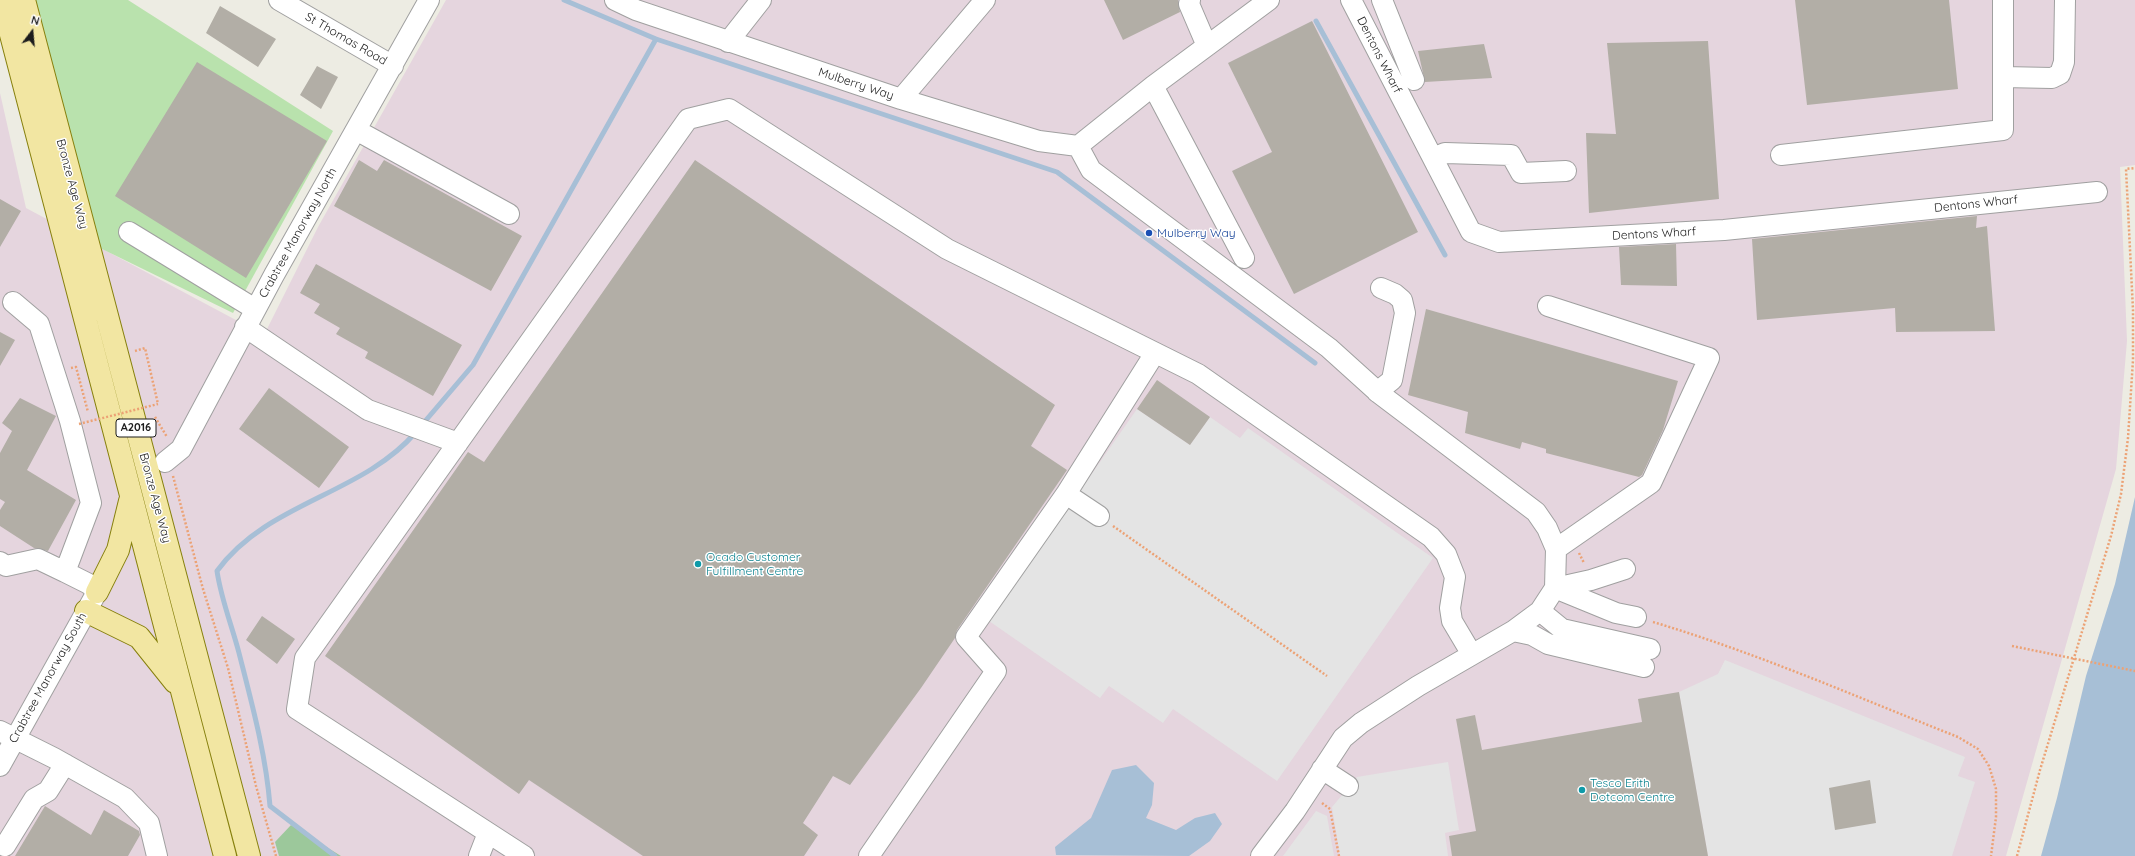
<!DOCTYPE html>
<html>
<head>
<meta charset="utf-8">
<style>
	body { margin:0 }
	#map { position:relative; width:2135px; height:856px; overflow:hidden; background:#edece3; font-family:Quicksand,sans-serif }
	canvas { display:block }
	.north { position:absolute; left:12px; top:12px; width:40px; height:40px; -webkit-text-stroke:3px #fff; paint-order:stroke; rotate:16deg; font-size:11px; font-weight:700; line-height:16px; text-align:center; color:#1c1c1c }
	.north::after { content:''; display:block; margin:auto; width:14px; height:18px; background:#1c1c1c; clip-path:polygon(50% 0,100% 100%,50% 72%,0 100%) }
</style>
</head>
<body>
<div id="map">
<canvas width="2135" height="856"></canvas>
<div class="north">N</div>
</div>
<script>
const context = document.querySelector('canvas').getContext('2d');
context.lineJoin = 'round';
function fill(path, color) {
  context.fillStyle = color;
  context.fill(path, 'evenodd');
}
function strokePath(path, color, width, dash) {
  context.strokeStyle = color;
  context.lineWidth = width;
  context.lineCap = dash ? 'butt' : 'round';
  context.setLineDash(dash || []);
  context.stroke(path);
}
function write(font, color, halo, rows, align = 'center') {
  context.font = font + ' Quicksand,sans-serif';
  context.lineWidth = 3;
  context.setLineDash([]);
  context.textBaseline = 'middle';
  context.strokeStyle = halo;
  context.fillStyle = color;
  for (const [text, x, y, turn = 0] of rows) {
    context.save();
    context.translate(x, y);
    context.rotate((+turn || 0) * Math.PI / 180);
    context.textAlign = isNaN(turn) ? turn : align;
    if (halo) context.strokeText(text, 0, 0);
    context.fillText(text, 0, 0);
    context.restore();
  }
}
const industrial = new Path2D(`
	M 446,0 L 2135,0 L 2135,165 L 2120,167 L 2127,341 L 2116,469 L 2006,856 L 0,856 L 0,93 L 26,208 L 264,335 L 318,227 Z`);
const grass = new Path2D(`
	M 33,0 L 128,0 L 333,131 L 233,313 L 98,247 Z`);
const forest = new Path2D(`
	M 291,825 L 341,856 L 279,856 L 275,842 Z`);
const parking = new Path2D(`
	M 1137,409 L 1190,445 L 1210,417 L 1240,438 L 1248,428 L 1433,558 L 1277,781 L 1173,709 L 1163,723 L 1109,686 L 1100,698 L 989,621 Z
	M 1725,660 L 1965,757 L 1958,776 L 1975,782 L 1952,856 L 1708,856 L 1679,692 L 1718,674 Z
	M 1448,762 L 1459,830 L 1445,833 L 1448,856 L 1340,856 L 1332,807 L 1357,777 Z
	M 1316,811 L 1327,816 L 1334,856 L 1283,856 Z`);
const water = new Path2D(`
	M 2135,497 L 2135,856 L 2041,856 L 2057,798 L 2086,676 L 2115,584 Z
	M 1136,765 L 1154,783 L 1152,805 L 1146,818 L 1176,830 L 1195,818 L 1215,813 L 1222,824 L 1210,841 L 1189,856 L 1056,855 L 1055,847 L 1091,818 L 1112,770 Z`);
const stream = new Path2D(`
	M 564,0 L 656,39 L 1057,172 L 1315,363
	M 1316,21 L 1445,255
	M 421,426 L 473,365 L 656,39
	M 335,856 L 270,806 C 266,755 252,704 239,653 C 232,626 221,599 217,571 C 267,502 362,495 416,432`);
const building = new Path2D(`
	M 1104,0 L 1178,0 L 1180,12 L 1123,40 Z
	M 1795,0 L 1949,0 L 1958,89 L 1807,105 Z
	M 220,6 L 276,39 L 258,67 L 206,33 Z
	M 1312,21 L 1418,232 L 1294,294 L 1232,171 L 1272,152 L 1228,63 Z
	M 1708,41 L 1719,199 L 1589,213 L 1586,133 L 1616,134 L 1607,43 Z
	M 1484,44 L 1492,78 L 1425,82 L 1418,51 Z
	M 197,62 L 327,141 L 246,278 L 115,196 Z
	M 317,66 L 338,77 L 321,109 L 300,95 Z
	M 359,160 L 377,171 L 384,160 L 522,236 L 491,291 L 334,206 Z
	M 695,160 L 1055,405 L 1031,446 L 1067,470 L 957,630 L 955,638 L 921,688 L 850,785 L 833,776 L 803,823 L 818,835 L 804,856 L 643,856 L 529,780 L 519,794 L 325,656 L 468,452 L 484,462 Z
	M 0,199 L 21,211 L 0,247 Z
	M 1977,216 L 1976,228 L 1987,226 L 1995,331 L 1896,332 L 1895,308 L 1757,320 L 1752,239 Z
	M 1676,244 L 1677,286 L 1621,285 L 1619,247 Z
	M 316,264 L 462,345 L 433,396 L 365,358 L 368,352 L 336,334 L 340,328 L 314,313 L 320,304 L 300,293 Z
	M 1426,309 L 1678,381 L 1663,430 L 1642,475 L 1639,477 L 1546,453 L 1546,449 L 1522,442 L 1520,449 L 1465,433 L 1468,412 L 1408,395 Z
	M 0,332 L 15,340 L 0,366 Z
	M 1157,380 L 1210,417 L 1190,445 L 1137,409 Z
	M 269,388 L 349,447 L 319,488 L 239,429 Z
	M 20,398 L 56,416 L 27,470 L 76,500 L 48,551 L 34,548 L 0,526 L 0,510 L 5,502 L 0,499 L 0,453 L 12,431 L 2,423 Z
	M 262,616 L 295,639 L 277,664 L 246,640 Z
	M 1679,692 L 1708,856 L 1452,856 L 1449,836 L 1476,831 L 1456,719 L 1475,715 L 1482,750 L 1642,722 L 1638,699 Z
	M 1870,780 L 1876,823 L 1835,830 L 1829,788 Z
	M 45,806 L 91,835 L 104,810 L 139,831 L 140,835 L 128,856 L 15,856 Z`);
const path = new Path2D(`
	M 135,351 L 145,348 L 158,404
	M 71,368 L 76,367 L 88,412
	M 155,417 L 167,437
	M 173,476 L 203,589 L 228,668 L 256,786 L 276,856
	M 1113,526 L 1327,676
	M 1579,553 L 1584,563
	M 1653,622 C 1757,653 1857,697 1958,737 L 1978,749 L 1989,766 L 1996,789 L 1996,817 L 1991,856
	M 2012,646 L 2135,671
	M 1322,803 L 1330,809 L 1339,856
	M 2017,856 L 2040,770 L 2111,536 L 2121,494 L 2128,438 L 2133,360 L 2133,310 L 2126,169 L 2135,168`);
const minor = new Path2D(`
	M 279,0 L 393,66
	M 615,0 L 636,10 L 901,99 L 1039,141 L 1078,146 L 1153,86 L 1269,0
	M 1190,0 L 1189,4 L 1207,46
	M 1351,0 L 1471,232 L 1499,242 L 1724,230 L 2097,192
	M 1382,0 L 1414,80
	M 728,42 L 761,0
	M 2003,77 L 2052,78 L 2060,74 L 2064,62 L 2065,0
	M 1153,86 L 1244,258
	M 901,99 L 985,0
	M 356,130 L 509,214
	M 1078,146 L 1091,170 L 1329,348 L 1380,394 L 1536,512 L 1547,528 L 1556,549 L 1555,588 L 1540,611 L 1513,631 L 1418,686 L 1361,723 L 1343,738 L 1295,811 L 1261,856
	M 1781,155 L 2003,130 L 2003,0
	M 1433,158 L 1445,153 L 1511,155 L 1521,173 L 1566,171
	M 129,232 L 255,309
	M 1548,306 L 1709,358 L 1651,483 L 1556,549
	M 245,327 L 368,410 L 458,443
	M 1377,392 L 1392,380 L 1405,313 L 1402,300 L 1395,294 L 1381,288
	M 165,462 L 181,449 L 274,275 L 429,0
	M 1099,516 L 1066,494 L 1155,353
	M 0,562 L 6,566 L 38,559 L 65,572
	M 1555,588 L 1616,613 L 1636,617
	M 1555,588 L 1591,580 L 1625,569
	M 1540,611 L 1562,629 L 1650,649
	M 1513,631 L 1532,635 L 1548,644 L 1644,667
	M 0,731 L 54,758 L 125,798 L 149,823 L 157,856
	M 0,766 L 97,592 L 89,584 L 65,572 L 91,503 L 70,421 L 39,324 L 13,302
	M 1322,769 L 1348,786
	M 5,846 L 34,799 L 48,791 L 65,764
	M 479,856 L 488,833
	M 524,856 L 297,709 L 305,658 L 688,119 L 729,109 L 947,249 L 1198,374 L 1431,537 L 1446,554 L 1455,577 L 1450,608 L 1452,621 L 1471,653
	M 869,856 L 996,671 L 966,637 L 1066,494`);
const major = new Path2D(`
	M 2,0 L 225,856
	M 24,0 L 249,856
	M 97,592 L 118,550 L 130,501
	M 86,611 L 139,637 L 175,682`);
const pathBridge = new Path2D(`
	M 79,424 L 158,404`);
const markers = [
	[1149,233,4,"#1a4fb4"],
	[698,564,4,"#0f9aa8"],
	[1582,790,4,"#0f9aa8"]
];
const shields = [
	[136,428,40]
];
const shieldNames = [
	["A2016",136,428]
];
const streetNames = [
	["St Thomas Road",346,39,30],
	["Dentons Wharf",1379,55,63],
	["Mulberry Way",856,84,18],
	["Bronze Age Way",72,184,75],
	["Dentons Wharf",1976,204,-6],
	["Crabtree Manorway North",298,233,-61],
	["Dentons Wharf",1654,234,-3],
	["Bronze Age Way",155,498,75],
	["Crabtree Manorway South",48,678,-61]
];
const transitNames = [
	["Mulberry Way",1157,233]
];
const cultureNames = [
	["Ocado Customer",706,557],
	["Fulfillment Centre",706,571],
	["Tesco Erith",1590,783],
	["Dotcom Centre",1590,797]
];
fill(industrial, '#e5d5de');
fill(grass, '#b9e2ad');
fill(forest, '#9cc89b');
fill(parking, '#e4e4e4');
fill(water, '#a7bfd6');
strokePath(stream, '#a7bfd6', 5);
fill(building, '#b2aea6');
strokePath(minor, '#a0a0a0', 22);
strokePath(major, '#87800e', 24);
strokePath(path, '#eca275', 2.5, [2, 2]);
strokePath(minor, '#fff', 20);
strokePath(major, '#f2e6a2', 22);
strokePath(pathBridge, '#eca275', 2.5, [2, 2]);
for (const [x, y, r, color] of markers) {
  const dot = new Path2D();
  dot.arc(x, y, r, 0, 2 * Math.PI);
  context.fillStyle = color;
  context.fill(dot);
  strokePath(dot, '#fff', 1.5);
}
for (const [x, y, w] of shields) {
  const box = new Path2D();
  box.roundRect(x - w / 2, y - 9, w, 18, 3);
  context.fillStyle = '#fff';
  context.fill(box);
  strokePath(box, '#1c1c1c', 1);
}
write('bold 11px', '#1c1c1c', null, shieldNames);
write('12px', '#1c1c1c', '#fff', streetNames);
write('12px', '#164399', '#fff', transitNames, 'left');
write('12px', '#0d838f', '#fff', cultureNames, 'left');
</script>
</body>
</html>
